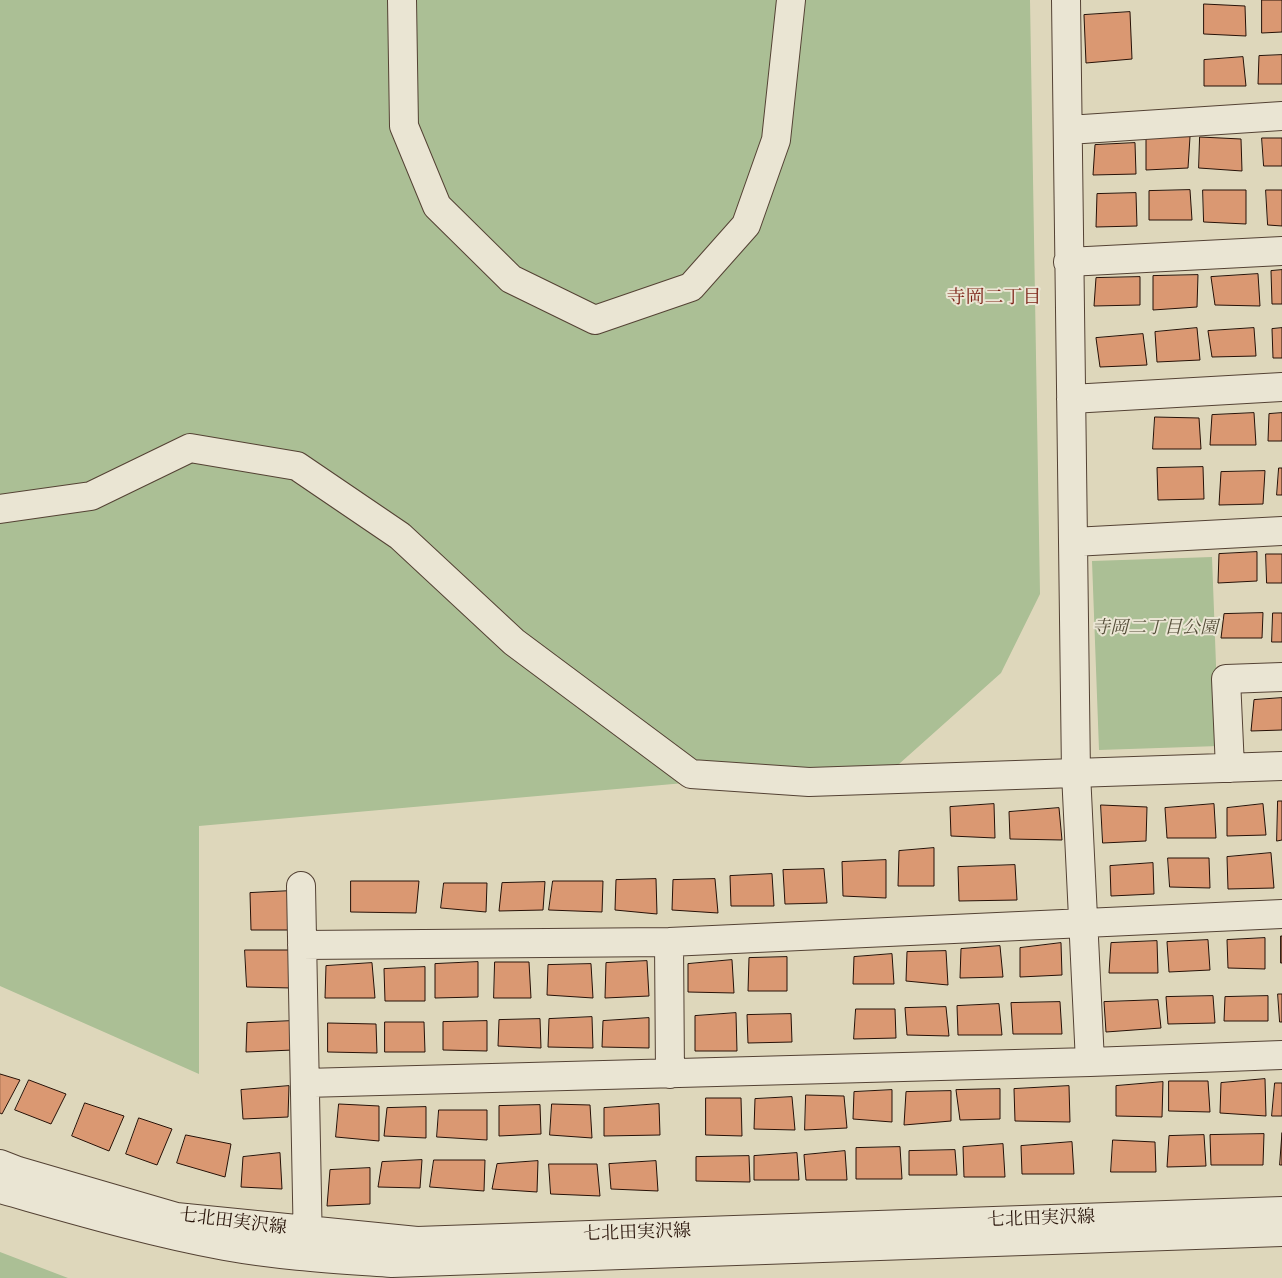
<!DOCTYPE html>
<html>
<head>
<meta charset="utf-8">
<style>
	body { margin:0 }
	canvas { display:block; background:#ded7bb }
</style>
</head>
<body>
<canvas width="1282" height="1278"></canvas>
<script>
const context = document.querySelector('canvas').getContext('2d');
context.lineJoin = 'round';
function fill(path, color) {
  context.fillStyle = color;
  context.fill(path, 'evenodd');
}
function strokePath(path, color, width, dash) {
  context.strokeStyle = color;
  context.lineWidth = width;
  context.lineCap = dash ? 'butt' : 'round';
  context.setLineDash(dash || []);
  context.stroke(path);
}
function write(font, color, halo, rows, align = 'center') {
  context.font = font + ' "Old Standard TT","Noto Serif JP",serif';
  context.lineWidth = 4;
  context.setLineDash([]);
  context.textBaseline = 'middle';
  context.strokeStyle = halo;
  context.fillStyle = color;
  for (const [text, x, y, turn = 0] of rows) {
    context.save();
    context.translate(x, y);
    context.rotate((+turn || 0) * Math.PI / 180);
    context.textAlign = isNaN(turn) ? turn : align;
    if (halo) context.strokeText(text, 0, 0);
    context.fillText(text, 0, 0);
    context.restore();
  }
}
const green = new Path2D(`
	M 0,0 L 1030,0 L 1040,594 L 1001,673 L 899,764 L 199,826 L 199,1074 L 0,986 Z
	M 1212,557 L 1219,746 L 1099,750 L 1092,561 Z
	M 0,1252 L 68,1278 L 0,1278 Z`);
const building = new Path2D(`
	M 1262,0 L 1282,0 L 1282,32 L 1262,33 Z
	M 1204,4 L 1245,6 L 1246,36 L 1204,34 Z
	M 1130,12 L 1132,59 L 1086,63 L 1084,15 Z
	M 1282,55 L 1282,84 L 1258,84 L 1259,56 Z
	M 1243,57 L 1246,86 L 1204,86 L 1204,60 Z
	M 1190,137 L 1188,168 L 1146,170 L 1146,138 Z
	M 1200,137 L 1241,139 L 1242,171 L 1199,168 Z
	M 1262,138 L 1282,138 L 1282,166 L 1264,166 Z
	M 1135,143 L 1136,174 L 1093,175 L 1095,145 Z
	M 1190,190 L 1192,220 L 1149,220 L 1149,191 Z
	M 1203,190 L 1246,190 L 1246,224 L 1204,222 Z
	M 1266,190 L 1282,190 L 1282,226 L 1268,225 Z
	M 1136,193 L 1137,226 L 1096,227 L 1097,194 Z
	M 1282,270 L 1282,304 L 1272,304 L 1271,271 Z
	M 1258,274 L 1260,306 L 1215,305 L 1211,277 Z
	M 1198,275 L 1197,307 L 1153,310 L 1153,276 Z
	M 1140,277 L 1140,305 L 1094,306 L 1096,278 Z
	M 1197,328 L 1200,360 L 1157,362 L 1155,332 Z
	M 1254,328 L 1256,356 L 1212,357 L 1208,331 Z
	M 1282,328 L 1282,358 L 1273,358 L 1272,329 Z
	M 1143,334 L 1147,365 L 1100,367 L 1096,338 Z
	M 1254,413 L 1256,445 L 1210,445 L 1212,415 Z
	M 1282,413 L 1282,441 L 1268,441 L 1269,414 Z
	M 1155,417 L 1199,418 L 1201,449 L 1153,449 Z
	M 1203,467 L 1204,499 L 1158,500 L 1157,468 Z
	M 1279,468 L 1282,468 L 1282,495 L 1277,495 Z
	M 1265,471 L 1263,504 L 1219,505 L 1221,472 Z
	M 1257,552 L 1257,581 L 1218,583 L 1219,554 Z
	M 1266,554 L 1282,554 L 1282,583 L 1267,583 Z
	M 1263,613 L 1262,638 L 1221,638 L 1224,614 Z
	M 1273,613 L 1282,613 L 1282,642 L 1272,642 Z
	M 1282,698 L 1282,730 L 1251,731 L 1254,700 Z
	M 1278,801 L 1282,801 L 1282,840 L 1277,841 Z
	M 994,804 L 995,838 L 951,836 L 950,807 Z
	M 1214,804 L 1216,838 L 1167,838 L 1165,808 Z
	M 1263,804 L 1266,835 L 1227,836 L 1227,808 Z
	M 1101,805 L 1147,807 L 1146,841 L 1103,843 Z
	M 1059,808 L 1062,840 L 1010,839 L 1009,812 Z
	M 934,848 L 934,886 L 898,886 L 899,851 Z
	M 1271,853 L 1274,888 L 1228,889 L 1227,857 Z
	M 1168,858 L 1209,858 L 1210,888 L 1170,887 Z
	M 886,860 L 886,898 L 843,896 L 842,862 Z
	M 1153,863 L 1154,894 L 1111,896 L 1110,866 Z
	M 1015,865 L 1017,900 L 959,901 L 958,867 Z
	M 824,869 L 827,903 L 785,904 L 783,870 Z
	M 772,874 L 774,906 L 731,906 L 730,876 Z
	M 656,879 L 657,914 L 615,910 L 616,880 Z
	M 715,879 L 718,913 L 672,910 L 673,880 Z
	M 351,881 L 419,881 L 416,913 L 351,912 Z
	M 553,881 L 603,881 L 602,912 L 549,910 Z
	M 545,882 L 543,910 L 499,911 L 502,883 Z
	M 444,883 L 487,883 L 486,912 L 441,908 Z
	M 291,891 L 293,930 L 251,930 L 250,893 Z
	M 1281,936 L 1282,936 L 1282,963 L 1281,963 Z
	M 1265,938 L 1265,969 L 1228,968 L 1227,940 Z
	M 1208,940 L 1210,970 L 1169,972 L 1167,942 Z
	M 1157,941 L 1158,973 L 1109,973 L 1111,943 Z
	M 1061,943 L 1062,975 L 1020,977 L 1020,948 Z
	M 1000,946 L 1003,977 L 960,978 L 961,949 Z
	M 245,950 L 291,950 L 292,988 L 247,987 Z
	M 946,951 L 948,985 L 906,981 L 907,952 Z
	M 892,954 L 894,984 L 853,984 L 854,957 Z
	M 787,957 L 787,991 L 748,991 L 749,958 Z
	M 732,960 L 734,993 L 688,992 L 688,964 Z
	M 647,961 L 649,996 L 605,998 L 606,963 Z
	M 478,962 L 478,997 L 435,998 L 435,964 Z
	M 495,962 L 529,962 L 531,998 L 494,998 Z
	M 372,963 L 375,998 L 325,998 L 326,966 Z
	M 591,964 L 593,998 L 547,995 L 548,965 Z
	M 425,967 L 425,1001 L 385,1001 L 384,969 Z
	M 1278,994 L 1282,994 L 1282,1022 L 1280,1022 Z
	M 1213,996 L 1215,1023 L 1168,1024 L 1166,997 Z
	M 1268,996 L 1268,1021 L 1224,1021 L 1225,997 Z
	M 1158,1000 L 1161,1028 L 1106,1032 L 1104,1002 Z
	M 1060,1002 L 1062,1034 L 1013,1034 L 1011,1003 Z
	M 999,1004 L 1002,1035 L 958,1035 L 957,1006 Z
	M 946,1007 L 949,1036 L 907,1035 L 905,1008 Z
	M 856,1009 L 895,1009 L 896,1038 L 854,1039 Z
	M 736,1013 L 737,1051 L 695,1051 L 695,1016 Z
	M 791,1014 L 792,1042 L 748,1043 L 747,1015 Z
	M 592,1017 L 593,1048 L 548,1047 L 549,1019 Z
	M 649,1018 L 649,1048 L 602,1047 L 603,1021 Z
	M 540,1019 L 541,1048 L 498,1046 L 499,1020 Z
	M 292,1021 L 293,1050 L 246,1052 L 247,1023 Z
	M 487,1021 L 487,1051 L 443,1050 L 443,1022 Z
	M 385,1022 L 424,1022 L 425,1052 L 385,1052 Z
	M 328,1023 L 376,1024 L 377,1053 L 328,1052 Z
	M 0,1074 L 20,1080 L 2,1114 L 0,1113 Z
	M 1265,1079 L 1266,1116 L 1220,1113 L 1221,1083 Z
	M 29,1080 L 66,1094 L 51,1124 L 15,1110 Z
	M 1169,1081 L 1208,1081 L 1210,1112 L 1169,1111 Z
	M 1163,1082 L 1162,1117 L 1116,1116 L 1116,1086 Z
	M 1275,1083 L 1282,1083 L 1282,1116 L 1272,1116 Z
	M 289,1086 L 288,1117 L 243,1119 L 241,1090 Z
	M 1069,1086 L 1070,1122 L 1015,1121 L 1014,1089 Z
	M 1000,1089 L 1000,1119 L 960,1120 L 956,1090 Z
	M 892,1090 L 892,1122 L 853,1119 L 854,1092 Z
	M 951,1091 L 951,1121 L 904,1125 L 906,1092 Z
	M 806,1095 L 844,1096 L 847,1128 L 805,1130 Z
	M 792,1097 L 795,1130 L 754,1129 L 755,1099 Z
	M 706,1098 L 741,1098 L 742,1136 L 706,1135 Z
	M 85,1103 L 124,1116 L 109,1151 L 72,1136 Z
	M 339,1104 L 379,1106 L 379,1141 L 336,1137 Z
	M 552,1104 L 590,1105 L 592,1138 L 550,1135 Z
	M 659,1104 L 660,1135 L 604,1136 L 604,1108 Z
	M 540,1105 L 541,1134 L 499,1136 L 499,1106 Z
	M 426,1107 L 426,1138 L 384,1136 L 387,1108 Z
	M 439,1110 L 487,1110 L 487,1140 L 437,1137 Z
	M 139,1118 L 172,1129 L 157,1165 L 126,1154 Z
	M 1282,1133 L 1282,1165 L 1280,1165 Z
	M 1264,1134 L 1263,1165 L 1211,1165 L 1210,1135 Z
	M 186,1135 L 231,1144 L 225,1177 L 177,1163 Z
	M 1204,1135 L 1206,1166 L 1167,1167 L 1169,1136 Z
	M 1113,1140 L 1155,1142 L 1156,1172 L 1111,1172 Z
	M 1072,1142 L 1074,1174 L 1022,1174 L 1021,1146 Z
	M 1003,1144 L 1005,1177 L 964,1177 L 963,1147 Z
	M 900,1147 L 902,1179 L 856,1179 L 856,1148 Z
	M 955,1150 L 957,1175 L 909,1175 L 909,1151 Z
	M 845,1151 L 847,1180 L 806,1180 L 804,1155 Z
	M 280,1153 L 282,1189 L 241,1187 L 243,1157 Z
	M 797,1153 L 799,1180 L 754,1180 L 754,1156 Z
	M 749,1156 L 750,1182 L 696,1181 L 696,1157 Z
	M 422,1160 L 420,1188 L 378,1187 L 382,1162 Z
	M 434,1160 L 485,1160 L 484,1191 L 430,1187 Z
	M 538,1161 L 537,1192 L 492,1189 L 497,1164 Z
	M 656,1161 L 658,1191 L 611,1189 L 609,1164 Z
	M 549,1164 L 597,1164 L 600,1196 L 551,1194 Z
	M 370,1168 L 370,1204 L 327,1206 L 330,1170 Z`);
const minor = new Path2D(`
	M 402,0 L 404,126 L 437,206 L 511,279 L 595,320 L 691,287 L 746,225 L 776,140 L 791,0
	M 1066,0 L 1076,773 L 1090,1062
	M 1068,130 L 1282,116
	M 1068,262 L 1282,251
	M 1071,399 L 1282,387
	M 0,509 L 91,496 L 190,448 L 297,466 L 400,536 L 514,642 L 691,774 L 809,782 L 1282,766
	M 1073,542 L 1282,531
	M 1230,768 L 1226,679 L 1282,677
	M 301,886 L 308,1249
	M 669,942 L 670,1074
	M 302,945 L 669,942 L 1282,914
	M 305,1083 L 1090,1062 L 1282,1055
	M 0,1164 L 18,1171 L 176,1217 L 417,1241 L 1282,1211
	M 0,1189 C 75,1210 149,1232 225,1246 C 280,1256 336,1259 392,1263 L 1282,1232`);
const parkNames = [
	["寺岡二丁目公園",1155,628]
];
const streetNames = [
	["七北田実沢線",1041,1219,-2],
	["七北田実沢線",233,1222,7],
	["七北田実沢線",637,1233,-2]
];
const neighbourhoodNames = [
	["寺岡二丁目",994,298]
];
fill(green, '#abbf95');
fill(building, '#da9872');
strokePath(building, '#261107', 1);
strokePath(minor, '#544234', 30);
strokePath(minor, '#eae5d3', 28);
write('italic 18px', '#554e39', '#eae5d3', parkNames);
write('18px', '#261107', '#eae5d3', streetNames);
write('19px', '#7a1f14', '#eae5d3', neighbourhoodNames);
</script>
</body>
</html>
